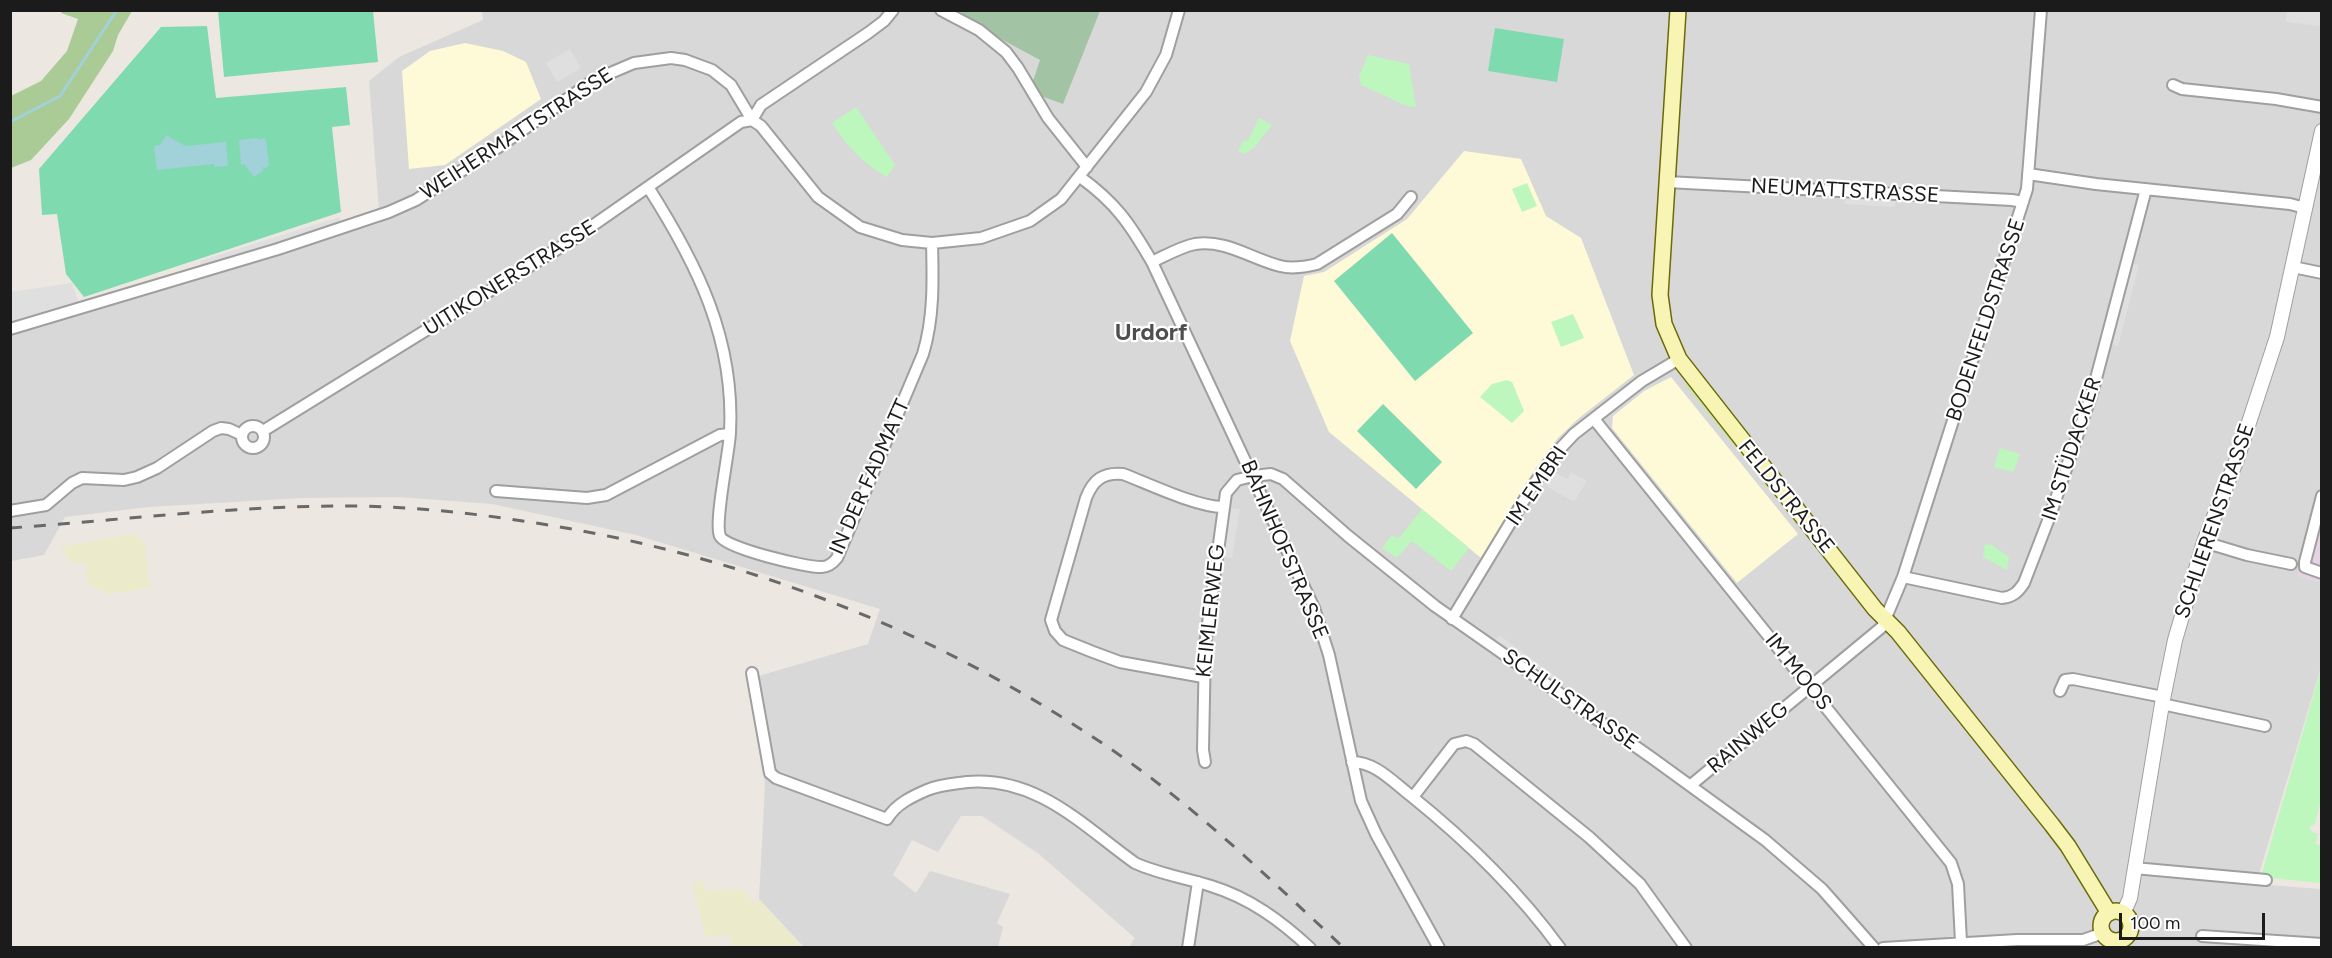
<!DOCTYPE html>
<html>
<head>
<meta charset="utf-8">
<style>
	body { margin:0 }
	#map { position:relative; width:2332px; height:958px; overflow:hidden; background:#ece7e0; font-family:Figtree,sans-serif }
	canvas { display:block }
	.frame { position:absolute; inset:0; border:12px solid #1b1b1b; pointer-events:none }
	.scale { position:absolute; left:2119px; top:913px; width:146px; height:27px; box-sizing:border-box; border:3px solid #1b1b1b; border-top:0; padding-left:8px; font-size:18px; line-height:21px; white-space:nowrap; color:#1b1b1b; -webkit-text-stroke:4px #fff; paint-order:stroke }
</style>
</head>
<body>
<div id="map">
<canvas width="2332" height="958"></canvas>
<div class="frame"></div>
<div class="scale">100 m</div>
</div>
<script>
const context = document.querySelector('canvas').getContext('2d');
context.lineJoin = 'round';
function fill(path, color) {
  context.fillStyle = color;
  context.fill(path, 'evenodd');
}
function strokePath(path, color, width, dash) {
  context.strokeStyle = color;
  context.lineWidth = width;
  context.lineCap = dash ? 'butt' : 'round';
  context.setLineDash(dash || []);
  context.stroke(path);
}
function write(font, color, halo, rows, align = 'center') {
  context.font = font + ' Figtree,sans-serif';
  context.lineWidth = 4.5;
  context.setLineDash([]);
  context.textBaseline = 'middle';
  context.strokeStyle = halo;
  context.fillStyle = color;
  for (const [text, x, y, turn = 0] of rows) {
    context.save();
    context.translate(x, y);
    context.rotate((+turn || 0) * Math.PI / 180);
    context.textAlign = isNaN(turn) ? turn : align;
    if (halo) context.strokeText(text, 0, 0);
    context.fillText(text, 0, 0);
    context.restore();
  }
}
const residential = new Path2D(`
	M 482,11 L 2321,11 L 2321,482 L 2298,576 L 2321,582 L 2321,667 L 2256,884 L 2321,889 L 2321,947 L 1129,947 L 1135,938 L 1039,854 L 982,816 L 961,816 L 938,852 L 912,840 L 893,875 L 916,893 L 930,871 L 1010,894 L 997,923 L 1003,927 L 998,947 L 804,947 L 759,899 L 765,786 L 755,677 L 868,644 L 880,609 L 636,535 L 492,504 L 398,497 L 302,498 L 149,507 L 65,517 L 44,555 L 11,561 L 11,334 L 380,223 L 369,81 L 399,57 L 483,20 Z`);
const industrial = new Path2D(`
	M 2321,482 L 2321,582 L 2298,576 Z`);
const education = new Path2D(`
	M 465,43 L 503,51 L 526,62 L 541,99 L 445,165 L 409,169 L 402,71 L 430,51 Z
	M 1464,151 L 1521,159 L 1546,216 L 1581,238 L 1634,375 L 1579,418 L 1558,438 L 1535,469 L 1481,558 L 1329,432 L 1290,341 L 1304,276 L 1324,272 L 1407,219 Z
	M 1671,377 L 1798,534 L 1737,583 L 1612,428 L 1613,416 L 1644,391 Z`);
const farmland = new Path2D(`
	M 129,535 L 137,536 L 145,543 L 150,588 L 106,594 L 87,583 L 86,563 L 70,562 L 60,547 Z
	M 703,881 L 706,891 L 739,889 L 748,893 L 753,904 L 760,900 L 800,945 L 790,945 L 790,948 L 733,947 L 730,934 L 706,938 L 693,884 Z`);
const grass = new Path2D(`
	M 1685,382 L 1828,559 L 1859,601 L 1685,385 Z`);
const forest = new Path2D(`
	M 63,11 L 132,11 L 118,35 L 113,51 L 69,119 L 31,160 L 11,168 L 11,96 L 41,81 L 67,51 L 78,19 L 61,13 Z`);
const cemetery = new Path2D(`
	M 963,10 L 1100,11 L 1063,104 L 1041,96 L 1033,81 L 1040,60 L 960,17 Z`);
const park = new Path2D(`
	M 1368,55 L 1409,64 L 1416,107 L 1407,106 L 1361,85 L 1359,76 Z
	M 856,107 L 895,165 L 887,177 C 861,162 848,147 832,123 Z
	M 1259,118 L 1272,125 L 1254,148 L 1244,154 L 1238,151 L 1244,140 L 1248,141 Z
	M 1527,183 L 1537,206 L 1522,212 L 1512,189 Z
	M 1573,314 L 1584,338 L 1561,347 L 1551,322 Z
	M 1507,380 L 1512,382 L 1524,411 L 1512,423 L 1480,397 L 1492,384 Z
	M 2000,448 L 2020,454 L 2013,472 L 1994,467 Z
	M 1422,509 L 1469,548 L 1451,571 L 1412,541 L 1397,558 L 1382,548 L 1392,535 L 1398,539 Z
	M 1985,544 L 1992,545 L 2009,557 L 2007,570 L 1983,557 Z
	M 2321,669 L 2321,800 L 2315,824 L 2309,827 L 2312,832 L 2318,834 L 2316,844 L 2321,846 L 2321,883 L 2261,877 Z`);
const pitch = new Path2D(`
	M 218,11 L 373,11 L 378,62 L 224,77 Z
	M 207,26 L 216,98 L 346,87 L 350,125 L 332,127 L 341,212 L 84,297 L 66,274 L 57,214 L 42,215 L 39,169 L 161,27 Z
	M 1495,28 L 1564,39 L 1557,82 L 1488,71 Z
	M 1392,233 L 1473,333 L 1415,381 L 1334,281 Z
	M 1383,404 L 1442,462 L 1416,489 L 1357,431 Z`);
const parking = new Path2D(`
	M 2287,11 L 2321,11 L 2321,26 L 2286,22 Z
	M 570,49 L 581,68 L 557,82 L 546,63 Z
	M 1846,196 L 1896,199 L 1895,207 L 1845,204 Z
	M 339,217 L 341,223 L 201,268 L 200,261 Z
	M 2128,262 L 2139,265 L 2118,346 L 2106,342 Z
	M 72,283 L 80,307 L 11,325 L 10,292 Z
	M 1555,472 L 1567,479 L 1571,472 L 1587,481 L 1574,502 L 1546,486 Z
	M 1231,508 L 1240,509 L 1232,558 L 1223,557 Z
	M 1499,635 L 1562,681 L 1556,690 L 1492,646 Z`);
const water = new Path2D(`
	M 166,135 L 185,146 L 226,142 L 228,166 L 215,167 L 214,164 L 157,170 L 154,146 L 160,145 Z
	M 258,138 L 259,140 L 263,138 L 266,140 L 269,165 L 266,168 L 262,167 L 264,170 L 254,177 L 244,164 L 241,165 L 239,140 Z`);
const stream = new Path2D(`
	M 10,122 L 60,96 L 117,10`);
const minor = new Path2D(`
	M 941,10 L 979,30 L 1006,52 L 1018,68 L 1048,118 L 1087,167
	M 2173,85 L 2182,89 L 2276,99 L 2322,107
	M 752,120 L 761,105 L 868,33 L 884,21 L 893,10
	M 2028,174 L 2096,184 L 2290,204 L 2305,208
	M 1080,177 C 1116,203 1130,224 1152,262 L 1314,608 L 1329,655 L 1361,801 L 1376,834 L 1439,948
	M 1667,182 L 2012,200 L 2023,202
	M 648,187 C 697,264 735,339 730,433 C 729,454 714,522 720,536 C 724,548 808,568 822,567 C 829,567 833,563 837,558 L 923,354 C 934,318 933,280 932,243
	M 1152,262 C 1165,256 1180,247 1195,244 C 1225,239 1252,259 1280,266 C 1292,269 1305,267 1317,264 L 1397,214 L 1411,197
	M 2293,267 L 2322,273
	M 10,329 L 278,249 L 389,212 L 416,200 L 500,146 L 594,80 L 634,63 L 671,58 L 685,60 L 712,70 L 731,85 L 752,120 L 761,126 L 818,197 L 860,227 L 902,240 L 932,243 L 981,238 L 1030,221 L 1061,199 L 1146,92 L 1166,55 L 1179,10
	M 1594,419 L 1951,863 L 1958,884 L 1961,942
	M242 437a11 11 0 1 1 22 0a11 11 0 1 1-22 0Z
	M 263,431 L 572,240 L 741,122 L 752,120
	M 496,491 L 587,498 L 606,495 L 720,435 L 730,434
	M 2322,496 L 2305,562 L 2305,567 L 2322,573
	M 10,511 L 46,505 L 72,483 L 82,478 L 124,480 L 137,477 L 157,468 L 213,431 L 221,428 L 229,429 L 242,435
	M 2204,542 L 2247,555 L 2291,564
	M 1903,577 L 2002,598 C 2013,597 2018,592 2024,583 L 2051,513 L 2093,390 L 2146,189
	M 1452,619 L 1532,487 L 1557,452 L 1574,434 L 1642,381 L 1679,359
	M 752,673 L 770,773 L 776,778 L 887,819 C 896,804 911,797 927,790 C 939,785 953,784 967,782 C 1037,776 1082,825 1135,863 C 1159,874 1186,878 1211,886 C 1250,898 1281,921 1310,948
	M 1203,677 L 1120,662 L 1093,652 L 1063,640 L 1055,631 L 1051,620 L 1086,498 C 1093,480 1103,472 1123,474 C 1149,484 1197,507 1223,507
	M 2060,691 L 2065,680 L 2073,679 L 2163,697
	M 2162,704 L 2265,726
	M 1205,762 L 1203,750 L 1205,645 L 1226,493 L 1237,480 L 1253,476 L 1271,474 L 1283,479 L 1348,536 L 1435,606 L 1652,758 L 1765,840 L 1822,889 L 1874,948
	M 1352,762 C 1375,762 1392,781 1410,795 C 1466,840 1517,889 1560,948
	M 1691,785 L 1882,627 L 1903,577 L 2027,189 L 2041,10
	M 1413,797 L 1454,744 L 1466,741 L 1474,744 L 1589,837 L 1640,884 L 1686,948
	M 2134,868 L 2266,880
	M 2202,936 L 2322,944
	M 1188,948 L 1198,882
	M 1883,948 L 2017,940 L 2083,940 L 2103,933`);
const tertiary = new Path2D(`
	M 2123,914 L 2130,898 L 2162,704 L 2175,640 L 2204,542 L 2237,459 L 2277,337 L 2322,131`);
const secondary = new Path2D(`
	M 1678,10 L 1660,295 L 1664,324 L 1679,359 L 1875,609 L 1898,632 L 2052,825 L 2068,846 L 2109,913
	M2101 926a15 15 0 1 1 30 0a15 15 0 1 1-30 0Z`);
const rail = new Path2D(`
	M 10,528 C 122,520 234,506 346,506 C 410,506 473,513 536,523 C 749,556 951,636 1128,761 C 1205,816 1274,883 1344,948`);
const streetNames = [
	["WEIHERMATTSTRASSE",517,134,-33],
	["NEUMATTSTRASSE",1845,191,3],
	["UITIKONERSTRASSE",510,278,-32],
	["BODENFELDSTRASSE",1986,320,-72],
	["IM STÜDACKER",2072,449,-72],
	["IN DER FADMATT",870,477,-66],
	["IM EMBRI",1537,486,-56],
	["FELDSTRASSE",1786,497,51],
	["SCHLIERENSTRASSE",2215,521,-71],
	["BAHNHOFSTRASSE",1284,550,67],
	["KEIMLERWEG",1211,611,-84],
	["IM MOOS",1798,672,51],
	["SCHULSTRASSE",1570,700,35],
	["RAINWEG",1748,738,-40]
];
const quarterNames = [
	["Urdorf",1151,333]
];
fill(residential, '#d9d8d8');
fill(industrial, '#e5d2e3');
fill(education, '#fefad8');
fill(farmland, '#ebeacb');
fill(grass, '#cbe6a6');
fill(forest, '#aaca96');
fill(cemetery, '#a2c4a4');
fill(park, '#bdf7bd');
fill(pitch, '#80daaf');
fill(parking, '#dfdfdf');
fill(water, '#a1d1d9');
strokePath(stream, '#a1d1d9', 3);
strokePath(minor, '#9f9f9f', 14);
strokePath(tertiary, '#9f9f9f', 16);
strokePath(secondary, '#696b08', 18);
strokePath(minor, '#fff', 10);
strokePath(tertiary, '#fff', 14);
strokePath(secondary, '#f7f4b4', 15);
strokePath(rail, '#696969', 3, [12, 12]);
write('21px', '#1b1b1b', '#fff', streetNames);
write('bold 24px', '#4e4e4e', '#fff', quarterNames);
</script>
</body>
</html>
